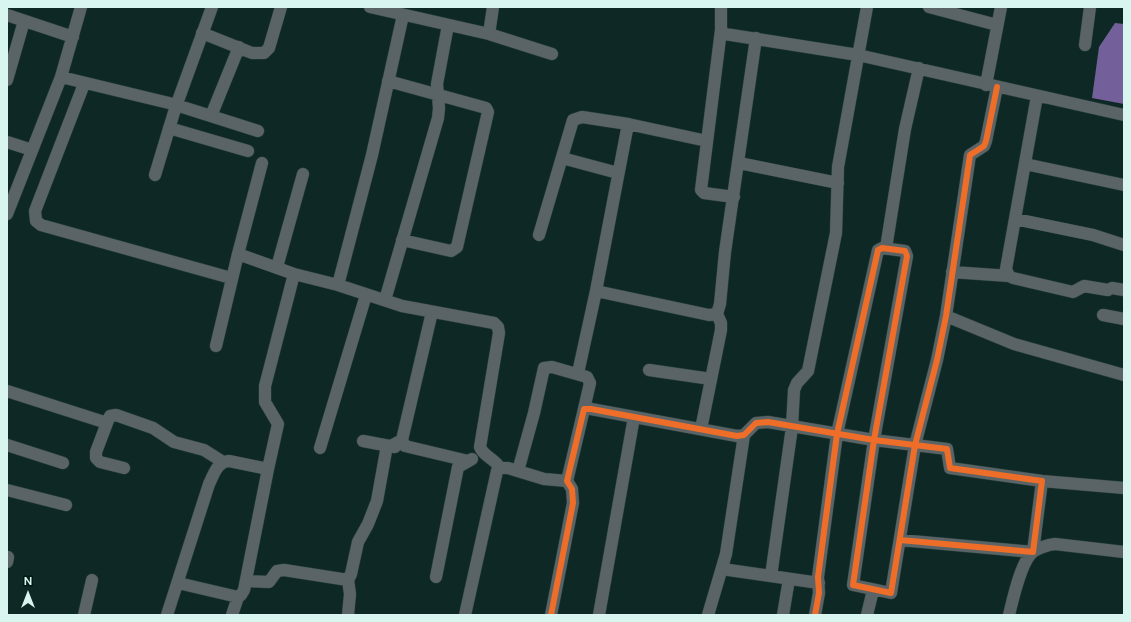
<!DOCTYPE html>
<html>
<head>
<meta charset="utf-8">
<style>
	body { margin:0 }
	#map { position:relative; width:1131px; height:622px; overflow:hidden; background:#0e2925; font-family:Figtree,sans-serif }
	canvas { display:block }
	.frame { position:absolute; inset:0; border:8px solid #d8f6ef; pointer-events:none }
	.north { position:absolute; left:8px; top:574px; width:40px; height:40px; -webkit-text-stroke:3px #021915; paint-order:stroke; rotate:0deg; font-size:11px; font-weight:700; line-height:16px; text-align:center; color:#d8f6ef }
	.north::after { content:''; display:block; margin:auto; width:14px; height:18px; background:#d8f6ef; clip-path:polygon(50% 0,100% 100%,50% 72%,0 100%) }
</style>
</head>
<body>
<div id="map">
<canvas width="1131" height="622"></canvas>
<div class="frame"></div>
<div class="north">N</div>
</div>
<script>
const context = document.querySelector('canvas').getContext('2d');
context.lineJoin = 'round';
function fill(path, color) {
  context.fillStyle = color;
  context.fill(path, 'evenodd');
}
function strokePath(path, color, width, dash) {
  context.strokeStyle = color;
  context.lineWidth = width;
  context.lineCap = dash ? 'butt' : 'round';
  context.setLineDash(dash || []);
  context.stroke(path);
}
const water = new Path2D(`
	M 1115,23 L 1124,24 L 1124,104 L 1092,98 L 1099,47 Z`);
const minor = new Path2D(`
	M 370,7 L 489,34 L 552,54
	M 721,7 L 721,30 L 725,34 L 858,55 L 1124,115
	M 929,7 L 997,25
	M 7,15 L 73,37
	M 721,30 L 701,190 L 704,193 L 734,197
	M 202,33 L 252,53 L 264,53 L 269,48 L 281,7
	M 489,34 L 493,7
	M 1085,45 L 1090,7
	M 61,77 L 173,104 L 258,131
	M 7,80 L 24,21
	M 388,81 L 486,108 L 488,112 L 457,247 L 451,251 L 402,240
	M 84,84 L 35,211 L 36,221 L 41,225 L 231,278
	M 986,85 L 1001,7
	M 1037,96 L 1006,269 L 1009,276 L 1013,278 L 1073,292 L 1084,286 L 1108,290
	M 211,116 L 239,47
	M 169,128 L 248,151
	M 7,142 L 32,150
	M 562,158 L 618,173
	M 739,163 L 838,183
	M 1025,164 L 1124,185
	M 155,175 L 175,109 L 212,7
	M 7,214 L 61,77 L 81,7
	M 1015,219 L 1093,235 L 1124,245
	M 539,235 L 573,120 L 582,117 L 628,124 L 707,141
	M 886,248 L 905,129 L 919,68
	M 238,254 L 262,163
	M 277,267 L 303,174
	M 952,272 L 1009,276
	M 338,285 L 372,155 L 403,15
	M 1112,288 L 1124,290
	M 596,291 L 709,315 L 717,314
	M 385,300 L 438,118 L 439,108 L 437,84 L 448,25
	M 432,312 L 402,440 L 405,446 L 468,461
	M 1103,315 L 1124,319
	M 946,316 L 1014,344 L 1124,375
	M 216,346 L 238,254 L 294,274 L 338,285 L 402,306 L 494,323 L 498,327 L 499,333 L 480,447 C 483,456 495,459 500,468
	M 649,370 L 711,379
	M 578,373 L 596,291 L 628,124
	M 7,391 L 107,423 L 96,452 L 96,458 L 100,462 L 124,468
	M 107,423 L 110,416 L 116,415 L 153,428 L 174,442 L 204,450 L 223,462
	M 701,429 L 721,330 L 721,323 L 717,314 L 720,304 L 725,252 L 756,38
	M 363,441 L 395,447
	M 7,445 L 63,463
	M 320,448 L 366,295
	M 268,469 L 278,424 L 265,402 L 265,386 L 294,274
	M 518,471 L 534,413 L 544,368 L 552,367 L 587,377 L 590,383 L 584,409
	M 1042,481 L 1124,488
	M 7,490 L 66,505
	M 7,562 L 8,557
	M 722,569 L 819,583
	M 771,576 L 792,427 L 794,390 L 797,383 L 808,371 L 836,233 L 838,167 L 867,7
	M 436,577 L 458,467 L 472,459
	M 348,580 L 350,594 L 348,615
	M 246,581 L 269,582 L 277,571 L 284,570 L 348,580 L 351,574 L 358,542 L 368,524 L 377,501 L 386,451 L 389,447 L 402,440
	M 84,615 L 92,580
	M 167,615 L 209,484 C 214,474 217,462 229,461 L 268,469 L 244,590 L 241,595 L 238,597 L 178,583
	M 232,615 L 238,597
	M 465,615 L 497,471 L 500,468 L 508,468 L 544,479 L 567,481
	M 551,615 L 573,503 L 572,489 L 567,481 L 584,409 L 591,409 L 737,436 L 744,435 L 756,423 L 768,422 L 874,440 L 947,449 L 950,468 L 1042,481 L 1033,552 L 900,540
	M 599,615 L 634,417
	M 708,615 L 726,554 L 744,435
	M 783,615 L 789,579
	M 815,615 L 819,593 L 818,577 L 837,434 L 878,250 L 882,248 L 905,251 L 907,256 L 874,440 L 853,585 L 891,593 L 915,445 L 937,360 L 946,316 L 970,155 L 984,146 L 986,141 L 997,87
	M 867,615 L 873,590
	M 1009,615 C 1013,599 1021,560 1034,551 C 1041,547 1047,545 1055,544 L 1124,552`);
const cycleway = new Path2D(`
	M 551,615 L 573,503 L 572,489 L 567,481 L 584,409 L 591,409 L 737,436 L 744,435 L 756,423 L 768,422 L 874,440 L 947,449 L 950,468 L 1042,481 L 1033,552 L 900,540
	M 815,615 L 819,593 L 818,577 L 837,434 L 878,250 L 882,248 L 905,251 L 907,256 L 874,440 L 853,585 L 891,593 L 915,445 L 937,360 L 946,316 L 970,155 L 984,146 L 986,141 L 997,87`);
fill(water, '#73609a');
strokePath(minor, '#2d4340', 13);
strokePath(minor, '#5a6466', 12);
strokePath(cycleway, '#ee6e29', 6);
</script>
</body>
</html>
